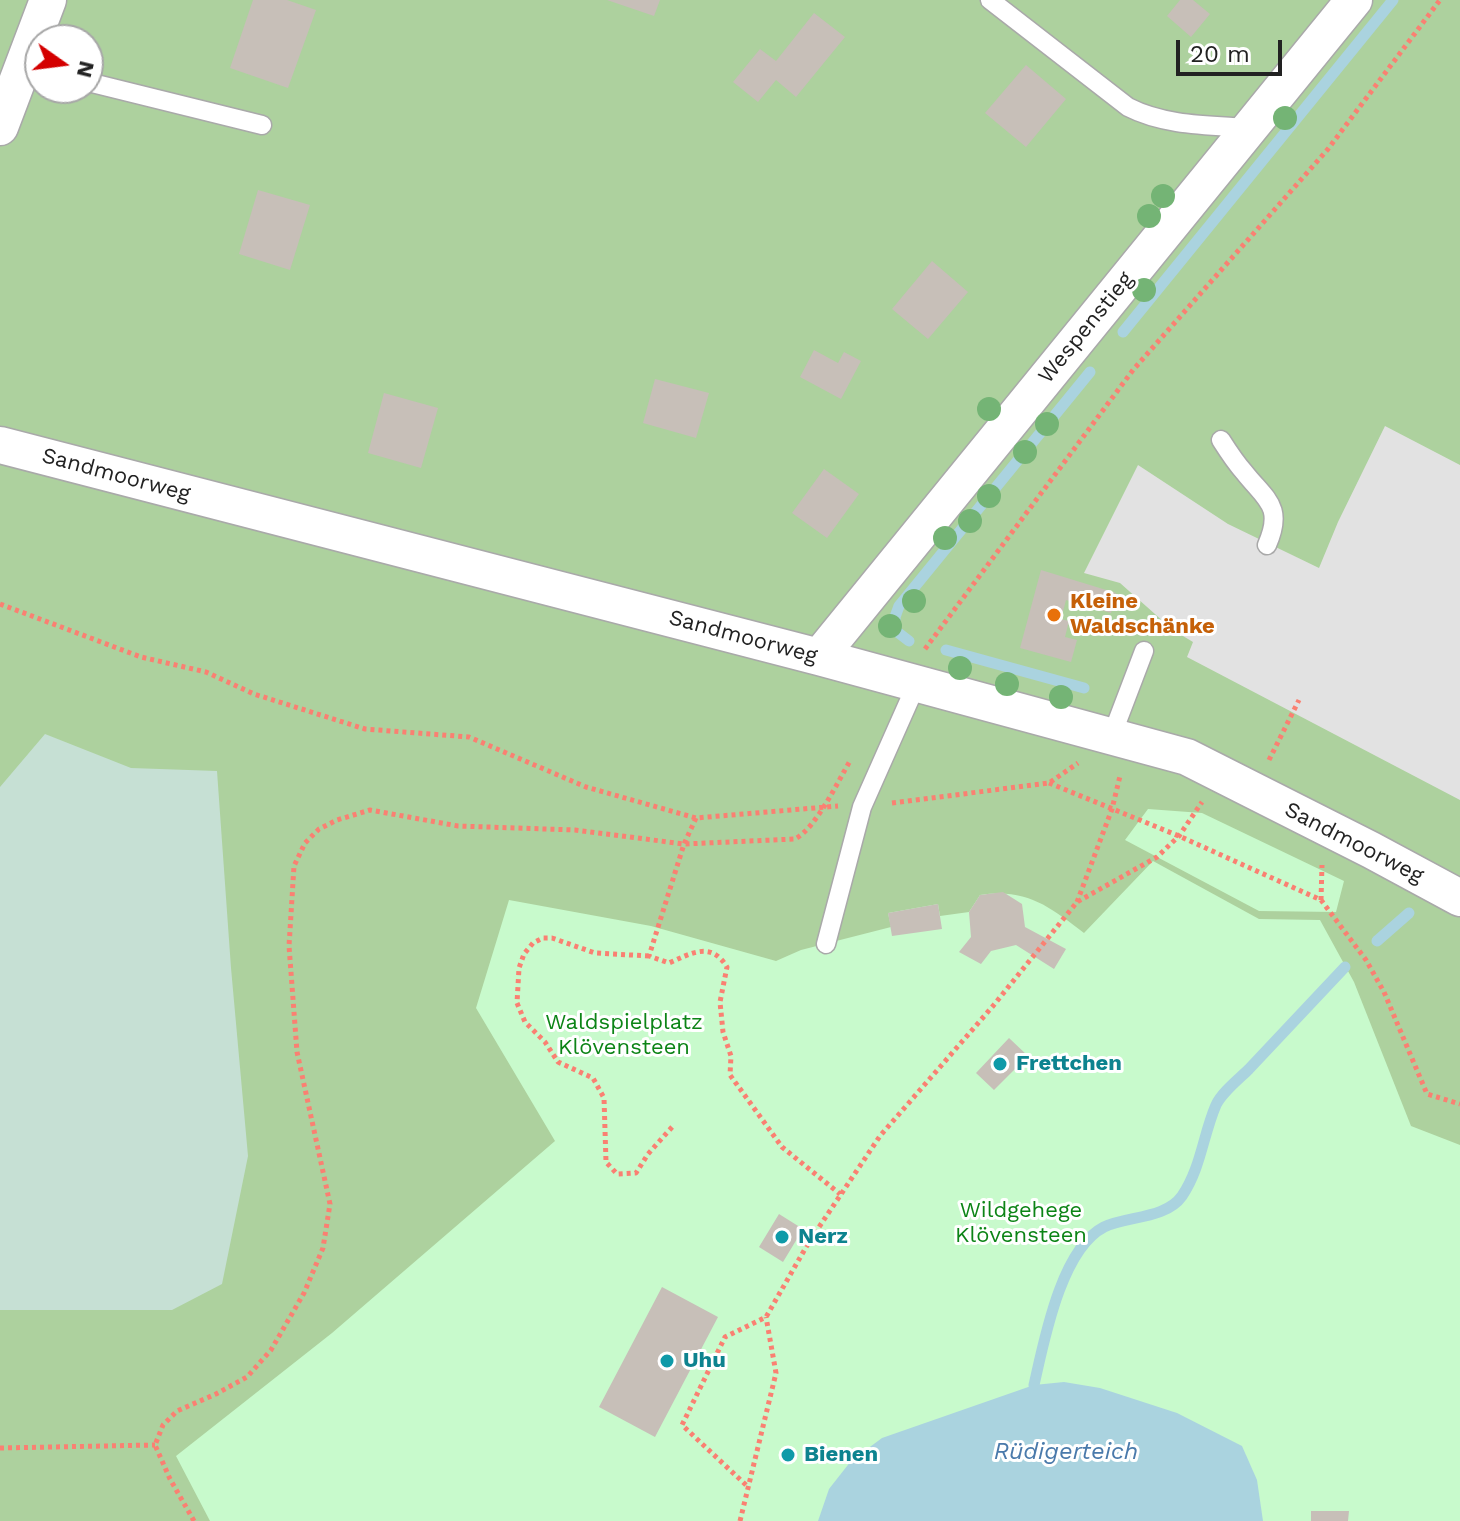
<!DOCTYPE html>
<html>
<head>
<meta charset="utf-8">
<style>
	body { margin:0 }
	#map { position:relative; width:1460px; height:1521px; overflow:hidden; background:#f2efe9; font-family:"Work Sans",sans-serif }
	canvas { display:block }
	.north { position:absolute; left:24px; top:24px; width:80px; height:80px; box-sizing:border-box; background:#fff; border:2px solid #a7a7a7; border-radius:50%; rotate:104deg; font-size:22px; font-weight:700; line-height:32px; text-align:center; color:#222 }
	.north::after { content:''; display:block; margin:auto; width:28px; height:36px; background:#d40000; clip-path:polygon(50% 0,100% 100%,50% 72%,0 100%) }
	.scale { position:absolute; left:1176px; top:40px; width:106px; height:36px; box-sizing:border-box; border:4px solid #222; border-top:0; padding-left:10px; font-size:24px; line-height:28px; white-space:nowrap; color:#222; -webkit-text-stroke:6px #fff; paint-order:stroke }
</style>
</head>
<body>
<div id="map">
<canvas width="1460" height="1521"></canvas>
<div class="north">N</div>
<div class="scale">20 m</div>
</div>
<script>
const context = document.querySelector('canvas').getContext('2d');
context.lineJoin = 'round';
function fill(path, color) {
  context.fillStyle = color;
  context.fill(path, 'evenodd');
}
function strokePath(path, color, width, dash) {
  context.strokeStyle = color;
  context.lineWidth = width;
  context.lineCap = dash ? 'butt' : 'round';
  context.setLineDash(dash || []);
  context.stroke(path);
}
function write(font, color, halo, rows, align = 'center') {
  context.font = font + ' "Work Sans",sans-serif';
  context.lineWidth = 6;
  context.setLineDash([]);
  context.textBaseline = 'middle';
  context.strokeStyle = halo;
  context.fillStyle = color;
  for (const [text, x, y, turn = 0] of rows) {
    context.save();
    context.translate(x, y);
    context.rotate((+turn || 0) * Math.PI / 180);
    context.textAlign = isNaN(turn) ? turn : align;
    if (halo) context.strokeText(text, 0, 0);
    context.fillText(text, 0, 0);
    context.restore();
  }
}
const forest = new Path2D(`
	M 0,0 L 1460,0 L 1460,1521 L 0,1521 ZM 40,40 L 88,40 L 88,88 L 40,88 Z`);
const wetland = new Path2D(`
	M 45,734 L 131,768 L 217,771 L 231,968 L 248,1156 L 222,1284 L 172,1310 L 0,1310 L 0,787 Z`);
const park = new Path2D(`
	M 1148,809 L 1202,813 L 1344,881 L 1336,912 L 1259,911 L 1125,840 Z
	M 1153,861 L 1259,919 L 1320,920 L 1354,982 L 1411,1126 L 1460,1145 L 1460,1521 L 210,1521 L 176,1456 L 332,1333 L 555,1141 L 476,1008 L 509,900 L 651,926 L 776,961 L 801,950 L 891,927 L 888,913 L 938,904 L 940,916 L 969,912 L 980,895 C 1026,888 1049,906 1084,933 Z`);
const parking = new Path2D(`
	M 1385,426 L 1460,465 L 1460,800 L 1187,657 L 1193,642 L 1173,630 L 1120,583 L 1084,573 L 1138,465 L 1228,524 L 1319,568 L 1338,522 Z`);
const water = new Path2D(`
	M 1064,1382 L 1100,1388 L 1177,1413 L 1242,1446 L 1257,1480 L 1263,1521 L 818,1521 L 829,1489 L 851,1461 L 882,1438 L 1034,1385 Z`);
const stream = new Path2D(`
	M 1123,332 L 1393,0
	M 909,641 L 896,631 L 895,617 L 899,606 L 1090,372
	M 946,650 L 1084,688
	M 1377,941 L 1409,913
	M 1034,1385 C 1044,1341 1061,1249 1104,1227 C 1127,1216 1166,1219 1182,1196 C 1201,1168 1203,1135 1216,1105 C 1222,1092 1239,1079 1249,1069 C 1281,1035 1313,1001 1345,967`);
const building = new Path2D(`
	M 253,0 L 287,0 L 316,10 L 288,88 L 230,68 Z
	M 607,0 L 660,0 L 654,16 Z
	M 1180,0 L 1193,0 L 1210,14 L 1191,37 L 1167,16 Z
	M 814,13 L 845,37 L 796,97 L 776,80 L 758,102 L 733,82 L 760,49 L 776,61 Z
	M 1026,65 L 1066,99 L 1026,147 L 985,113 Z
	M 258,190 L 310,205 L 290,270 L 239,254 Z
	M 932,261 L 968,292 L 928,339 L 892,309 Z
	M 814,350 L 838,363 L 844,352 L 861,361 L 841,399 L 800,377 Z
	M 655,379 L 709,393 L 696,438 L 643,423 Z
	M 384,393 L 438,408 L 421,468 L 368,453 Z
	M 824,469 L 859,494 L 827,538 L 792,513 Z
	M 1041,570 L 1116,593 L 1111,613 L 1066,600 L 1061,619 L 1069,621 L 1065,637 L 1077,640 L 1071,662 L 1020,648 Z
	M 1003,892 L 1022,904 L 1025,927 L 1066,949 L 1054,969 L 1016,945 L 991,951 L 981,964 L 959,952 L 971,937 L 969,912 L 980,895 Z
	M 938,904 L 942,929 L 892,936 L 888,913 Z
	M 1009,1038 L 1028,1056 L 994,1090 L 976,1073 Z
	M 779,1214 L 803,1229 L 783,1262 L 759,1247 Z
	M 662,1287 L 718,1317 L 655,1437 L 599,1407 Z
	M 1311,1511 L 1349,1511 L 1348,1521 L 1311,1521 Z`);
const path = new Path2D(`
	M 0,604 L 141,657 L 206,672 L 254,694 L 365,729 L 469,737 L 586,787 L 696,818 L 838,806
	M 925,649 L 1133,370 L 1328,149 L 1440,0
	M 1269,760 L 1299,700
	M 1049,783 L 1179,836 L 1321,900 L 1366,960 L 1384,992 L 1427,1094 L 1460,1104
	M 892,803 L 1049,783 L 1078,763
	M 696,818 L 684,844 L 649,956 L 669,963 C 692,953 711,941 727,967 L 720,1002 L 723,1032 L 731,1056 L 730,1075 L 782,1147 L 840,1194
	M 1321,900 L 1322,865
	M 1077,902 L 1112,809 L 1120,776
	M 649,956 L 595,953 L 552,938 L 543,938 L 533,943 L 524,954 L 519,968 L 517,1003 L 525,1022 L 545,1042 L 558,1062 L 593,1078 L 604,1098 L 606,1162 L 617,1174 L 636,1173 L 648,1154 L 673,1126
	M 0,1448 L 155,1445
	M 746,1485 L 682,1425 L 725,1337 L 766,1317 L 809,1242 L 880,1136 L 993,1006 L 1077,902 L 1157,857 L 1179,836 L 1202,802
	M 194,1521 L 170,1479 L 155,1445 L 163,1425 L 177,1411 L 216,1394 L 247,1377 L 271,1350 L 304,1293 L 323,1248 L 330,1204 L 297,1052 L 289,946 L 294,866 L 305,843 L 319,829 L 337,820 L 370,810 L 458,826 L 575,830 L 684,844 L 795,839 C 816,828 837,783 850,761
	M 740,1521 L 776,1373 L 766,1317`);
const service = new Path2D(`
	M 990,0 L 1128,107 C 1165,126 1209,125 1250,128
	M 88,82 L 262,125
	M 1221,440 C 1228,451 1235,462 1244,472 C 1266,500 1284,506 1267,545
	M 1112,735 L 1144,651
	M 826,944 L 862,807 L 917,683`);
const minor = new Path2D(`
	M 0,127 L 48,0
	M 0,445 L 819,657 L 1187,757 L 1371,850 L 1460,898
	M 819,657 L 1354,0`);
const trees = [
	[1285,118],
	[1163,196],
	[1149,216],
	[1144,290],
	[989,409],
	[1047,424],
	[1025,452],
	[989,496],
	[970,521],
	[945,538],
	[914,601],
	[890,626],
	[960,668],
	[1007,684],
	[1061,697]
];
const markers = [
	[1054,615,8,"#e8710a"],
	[1000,1064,8,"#0f9aa8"],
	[782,1237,8,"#0f9aa8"],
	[667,1361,8,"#0f9aa8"],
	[788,1455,8,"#0f9aa8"]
];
const streetNames = [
	["Wespenstieg",1086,328,-51],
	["Sandmoorweg",116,475,15],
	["Sandmoorweg",743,637,15],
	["Sandmoorweg",1354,843,27]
];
const foodNames = [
	["Kleine",1070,602],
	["Waldschänke",1070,627]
];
const parkNames = [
	["Waldspielplatz",624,1023],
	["Klövensteen",624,1048],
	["Wildgehege",1021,1211],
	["Klövensteen",1021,1236]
];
const cultureNames = [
	["Frettchen",1016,1064],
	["Nerz",798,1237],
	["Uhu",683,1361],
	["Bienen",804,1455]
];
const waterNames = [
	["Rüdigerteich",1066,1452]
];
fill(forest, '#add19e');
fill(wetland, '#c6e0d4');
fill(park, '#c8facc');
fill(parking, '#e2e2e2');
fill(water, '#aad3df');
strokePath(stream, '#aad3df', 11);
fill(building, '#c7bfb8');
strokePath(service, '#a9a9a9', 21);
strokePath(minor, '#a9a9a9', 39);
strokePath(path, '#fa8072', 5, [4, 4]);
strokePath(service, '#fff', 18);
strokePath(minor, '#fff', 36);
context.fillStyle = '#74b475';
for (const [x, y] of trees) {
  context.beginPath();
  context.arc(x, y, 12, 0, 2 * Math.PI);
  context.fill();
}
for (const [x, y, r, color] of markers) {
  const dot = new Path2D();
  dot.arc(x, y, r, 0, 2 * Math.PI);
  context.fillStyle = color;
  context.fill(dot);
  strokePath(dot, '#fff', 3);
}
write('22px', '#222', '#fff', streetNames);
write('bold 22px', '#c56008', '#fff', foodNames, 'left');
write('22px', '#0c8416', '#fff', parkNames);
write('bold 22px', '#0d838f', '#fff', cultureNames, 'left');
write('italic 24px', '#4a7aab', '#fff', waterNames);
</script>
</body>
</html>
